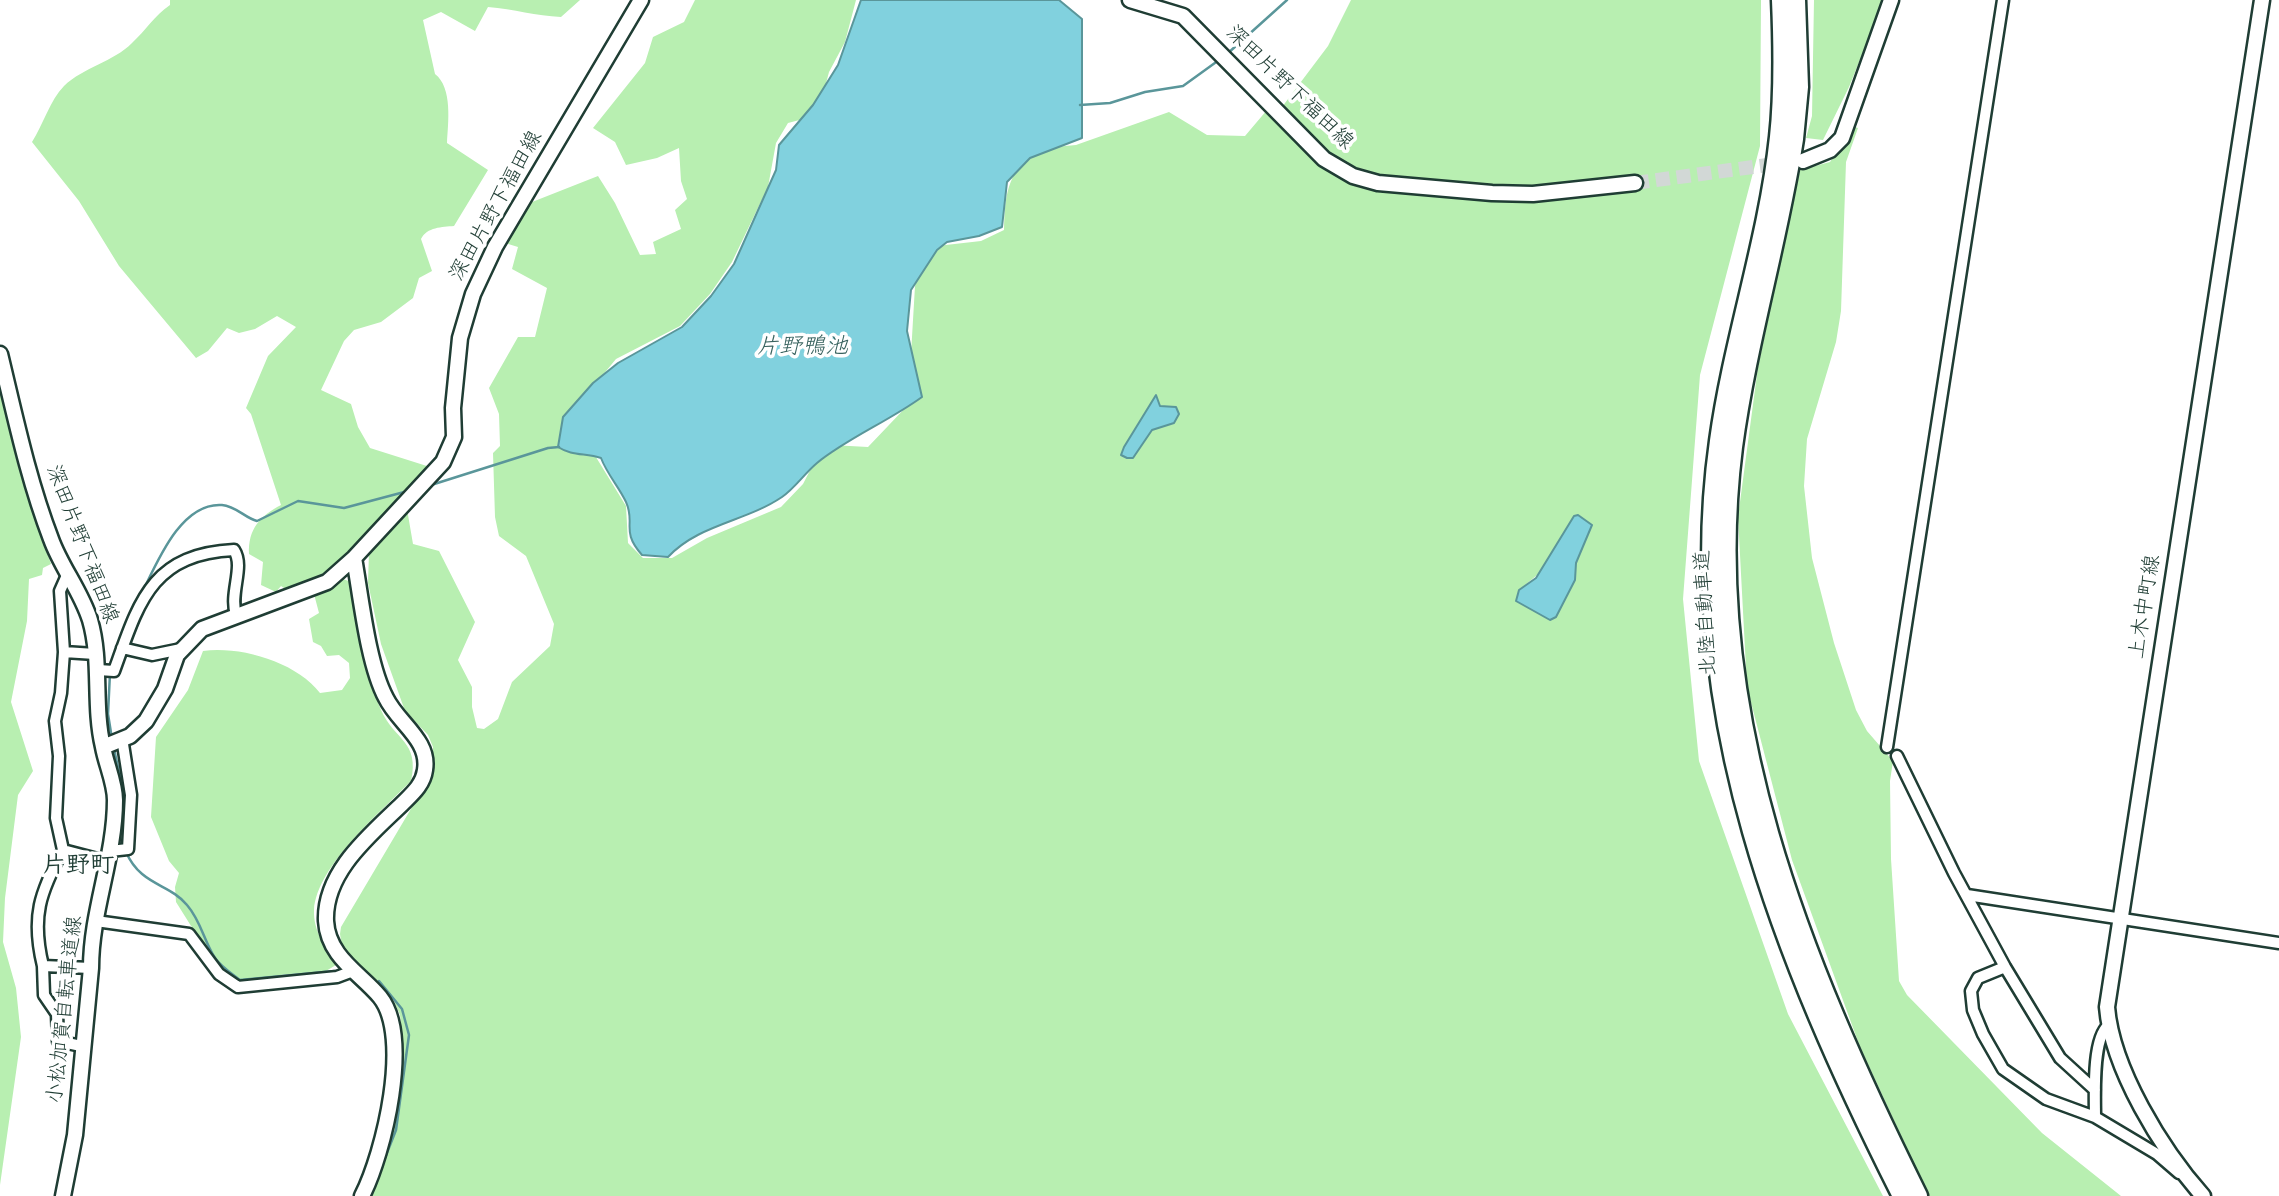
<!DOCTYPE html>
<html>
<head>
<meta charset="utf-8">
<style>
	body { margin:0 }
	canvas { display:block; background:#fff }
</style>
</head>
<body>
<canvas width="2279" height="1196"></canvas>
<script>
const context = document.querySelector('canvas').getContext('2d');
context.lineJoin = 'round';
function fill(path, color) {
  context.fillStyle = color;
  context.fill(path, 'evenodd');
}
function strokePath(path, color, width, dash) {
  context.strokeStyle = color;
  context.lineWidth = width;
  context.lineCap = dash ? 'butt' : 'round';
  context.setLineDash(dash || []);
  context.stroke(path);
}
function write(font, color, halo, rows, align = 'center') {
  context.font = font + ' Kalam,"Klee One",sans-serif';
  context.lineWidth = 7;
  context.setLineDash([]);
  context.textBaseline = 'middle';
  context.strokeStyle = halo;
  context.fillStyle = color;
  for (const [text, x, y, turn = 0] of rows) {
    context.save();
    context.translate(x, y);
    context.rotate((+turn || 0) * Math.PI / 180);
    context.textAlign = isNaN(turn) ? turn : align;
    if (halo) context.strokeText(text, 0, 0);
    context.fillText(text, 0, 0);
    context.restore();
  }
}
const green = new Path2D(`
	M 170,0 L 580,0 L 561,17 C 536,16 514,9 488,7 L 475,31 L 441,12 L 423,20 L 435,74 C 453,88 448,123 447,143 L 488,170 L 454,226 C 442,227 427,227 421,239 L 432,271 L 419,278 L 413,298 L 381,322 L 354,330 L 344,341 L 321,390 L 351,404 L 358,427 L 370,448 L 430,467 C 389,512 349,572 290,592 L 281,586 L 276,592 L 261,585 L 263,562 L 249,554 C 248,529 260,516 281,505 L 251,414 L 246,408 L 268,356 L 296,327 L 277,316 L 255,329 L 239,333 L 227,328 L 208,351 L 196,358 L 119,266 L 79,201 L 32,142 C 43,125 50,100 64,86 C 84,67 113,62 132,43 C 146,30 154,16 170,5 Z
	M 695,0 L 856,0 L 845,42 L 829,72 L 823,95 L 811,117 L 788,123 L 776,143 L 768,187 L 732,262 L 710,294 L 680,326 L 616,359 L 578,405 L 591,449 L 626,506 L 628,543 L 643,558 L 672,558 L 707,538 L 781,507 L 803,484 L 818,455 L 831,445 L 868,447 L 908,405 L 915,286 L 920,266 L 937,246 L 981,241 L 1004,230 C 1005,193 1007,178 1033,149 L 1076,145 L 1169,112 L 1207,135 L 1245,136 L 1267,110 L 1282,107 L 1328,46 L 1351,0 L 1761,0 L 1760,146 L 1700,375 L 1683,599 L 1699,761 L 1788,1014 L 1883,1196 L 367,1196 L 390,1147 L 403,1042 L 400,1015 L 392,997 L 343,953 L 340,934 L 341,927 L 431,775 L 433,747 L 428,735 L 405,711 L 381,644 L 368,583 L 369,552 L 407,509 L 413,544 L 439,551 L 475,622 L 458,660 L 472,687 L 472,707 L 477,728 L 484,729 L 498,719 L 512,682 L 550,646 L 554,624 L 526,556 L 499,536 L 495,517 L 493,453 L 500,446 L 499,414 L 489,388 L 518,337 L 535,337 L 547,288 L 512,269 L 518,247 L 505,243 L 527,204 L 598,176 L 615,203 L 640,255 L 656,254 L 653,242 L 681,229 L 675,210 L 687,199 L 681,181 L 679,148 L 657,158 L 626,165 L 615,142 L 593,128 L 645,63 L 653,37 L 684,22 ZM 1156,395 L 1160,406 L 1175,407 L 1174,423 L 1152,430 L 1122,455 ZM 1589,532 L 1576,563 L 1575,580 L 1566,595 L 1540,614 L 1516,601 L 1519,590 Z
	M 1814,0 L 1884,0 L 1849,87 L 1823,140 L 1806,138 L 1812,116 Z
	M 1852,126 L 1858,128 L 1846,162 L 1841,311 L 1836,342 L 1807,439 L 1804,486 L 1812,558 L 1834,643 L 1856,710 L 1867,731 L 1893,761 L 1890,781 L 1891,859 L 1899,981 L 1907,995 L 2042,1133 L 2121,1196 L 1929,1196 L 1860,1047 L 1792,860 L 1747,687 L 1738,517 L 1758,367 L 1800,170 L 1830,162 Z
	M 0,392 L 18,466 L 51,564 L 43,568 L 42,575 L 29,579 L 27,621 L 11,702 L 33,771 L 18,795 L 5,898 L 3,942 L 16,988 L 21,1037 L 0,1185 Z
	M 343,579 L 354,583 C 361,626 365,670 381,710 C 394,740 420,741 411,781 C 381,812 317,865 314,910 C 313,931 326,948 336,965 L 326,971 L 280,975 L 248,981 L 236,980 L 213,961 L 176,902 L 175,887 L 179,873 L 169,861 L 151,817 L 156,737 L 188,690 L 203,651 C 241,646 296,662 320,693 L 342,690 L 350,678 L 349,663 L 339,655 L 327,656 L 321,646 L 313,642 L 309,619 L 319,613 L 314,594 Z`);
const water = new Path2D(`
	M 861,0 L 1059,0 L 1082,19 L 1082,138 L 1030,158 L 1007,182 L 1002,227 L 979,236 L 947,242 L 937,250 L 911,290 L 907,331 L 922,397 C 889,421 846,439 817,463 C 804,474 795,488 782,497 C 745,522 699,524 668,557 L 642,555 C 620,530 636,524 626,502 C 619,487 607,474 601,458 C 585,453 572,456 558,447 L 563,417 L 593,383 L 618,363 L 682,327 L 711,296 L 734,264 L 776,170 L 779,145 L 813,105 L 838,65 Z
	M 1156,395 L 1160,406 L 1176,407 L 1179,414 L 1174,423 L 1152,430 L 1133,458 L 1127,458 L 1121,455 L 1124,447 Z
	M 1578,515 L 1592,525 L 1576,563 L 1575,580 L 1556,617 L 1550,620 L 1516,601 L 1519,590 L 1536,578 L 1574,516 Z`);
const stream = new Path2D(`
	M 1227,54 L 1287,0
	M 1080,105 L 1110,103 L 1145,92 L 1183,86 L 1219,60
	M 428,486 L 548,448 L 559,447
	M 141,595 C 156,565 180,502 222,505 C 236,506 245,518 257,521 L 298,501 L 344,508 L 408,491
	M 113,660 L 124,630
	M 110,673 L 108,714 L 112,739
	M 114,749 L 124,795 L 123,846
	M 126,852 C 141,886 169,883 187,905 C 201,921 204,941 215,958 C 221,967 232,974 240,980 L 335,971
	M 370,1196 L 396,1130 L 409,1035 L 402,1009 L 379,981`);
const secondaryTunnel = new Path2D(`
	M 1635,183 L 1782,163`);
const street = new Path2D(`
	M 68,573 L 60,591 L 64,652 L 61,693 L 55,721 L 59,756 L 56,818 L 63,850 C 40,892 31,917 43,966 L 91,968
	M 122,648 L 152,655 L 181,649
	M 64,652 L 95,654
	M 98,670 L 114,671 C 139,602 151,554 234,550 C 245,567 229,593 236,615
	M 1887,747 L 2003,0
	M 1897,756 L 1954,873 L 2005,967 L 2060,1058 L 2095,1090
	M 63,850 L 109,862
	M 110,851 L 128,849 L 131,795 L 122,738
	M 1967,895 L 2279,943
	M 96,921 L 189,934 L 219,974 L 238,987 L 337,977 L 353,971
	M 43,966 L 44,995 L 57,1014 L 58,1041 L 81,1046
	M 2005,967 L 1978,978 L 1971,991 L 1973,1010 L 1983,1034 L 2003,1069 L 2046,1099 L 2095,1117 L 2157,1154 L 2179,1173
	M 2095,1117 C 2095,1096 2092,1039 2108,1026`);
const secondary = new Path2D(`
	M 1130,0 L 1183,16 L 1324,159 L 1353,176 L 1378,183 L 1492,193 L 1533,194 L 1635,183
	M 1803,161 L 1830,150 L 1842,138 L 1891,0
	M 0,354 C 15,416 28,479 51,539 C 61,567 81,591 90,620 C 102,661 93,705 103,747 L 130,736 L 146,721 L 165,689 L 177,655 L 202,629 L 327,582 L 354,558 L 443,462 L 454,437 L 453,408 L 460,338 L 473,294 L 495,247 L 641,0
	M 354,558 C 361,597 368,665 386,698 C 398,723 430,740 425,770 C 423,785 412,794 402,804 C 370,835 324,872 326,921 C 328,957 360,973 380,997 C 412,1037 384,1153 362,1196
	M 63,1196 L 75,1135 L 91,968 C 91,911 115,857 115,800 C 115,783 106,764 103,747
	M 2203,1196 C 2162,1150 2112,1069 2107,1007 L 2262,0`);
const highway = new Path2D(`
	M 1781,0 C 1783,46 1784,91 1779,137 C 1768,240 1733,339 1719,441 C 1681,709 1784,962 1902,1196
	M 1796,0 L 1799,87 L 1794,139 C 1778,242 1747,343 1733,447 C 1699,714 1802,962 1918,1196`);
const streetNames = [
	["深田片野下福田線",1288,89,44],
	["深田片野下福田線",498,207,-61],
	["深田片野下福田線",80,545,69],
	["上木中町線",2147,607,-81],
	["北陸自動車道",1708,613,-93],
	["小松加賀自転車道線",67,1010,-84]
];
const waterNames = [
	["片野鴨池",802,349]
];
const quarterNames = [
	["片野町",78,868]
];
fill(green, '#b8efb1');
fill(water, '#81d1de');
strokePath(water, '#5a969a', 2);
strokePath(stream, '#5a969a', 2.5);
strokePath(secondaryTunnel, '#d2d8d6', 14, [14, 7]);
strokePath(street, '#1f3d34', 15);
strokePath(secondary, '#1f3d34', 19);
strokePath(highway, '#1f3d34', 23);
strokePath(street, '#fff', 10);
strokePath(secondary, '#fff', 14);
strokePath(highway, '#fff', 18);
write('21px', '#1f3d34', '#fff', streetNames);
write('italic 23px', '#38625e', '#fff', waterNames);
write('bold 24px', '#1f3d34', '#fff', quarterNames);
</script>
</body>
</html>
